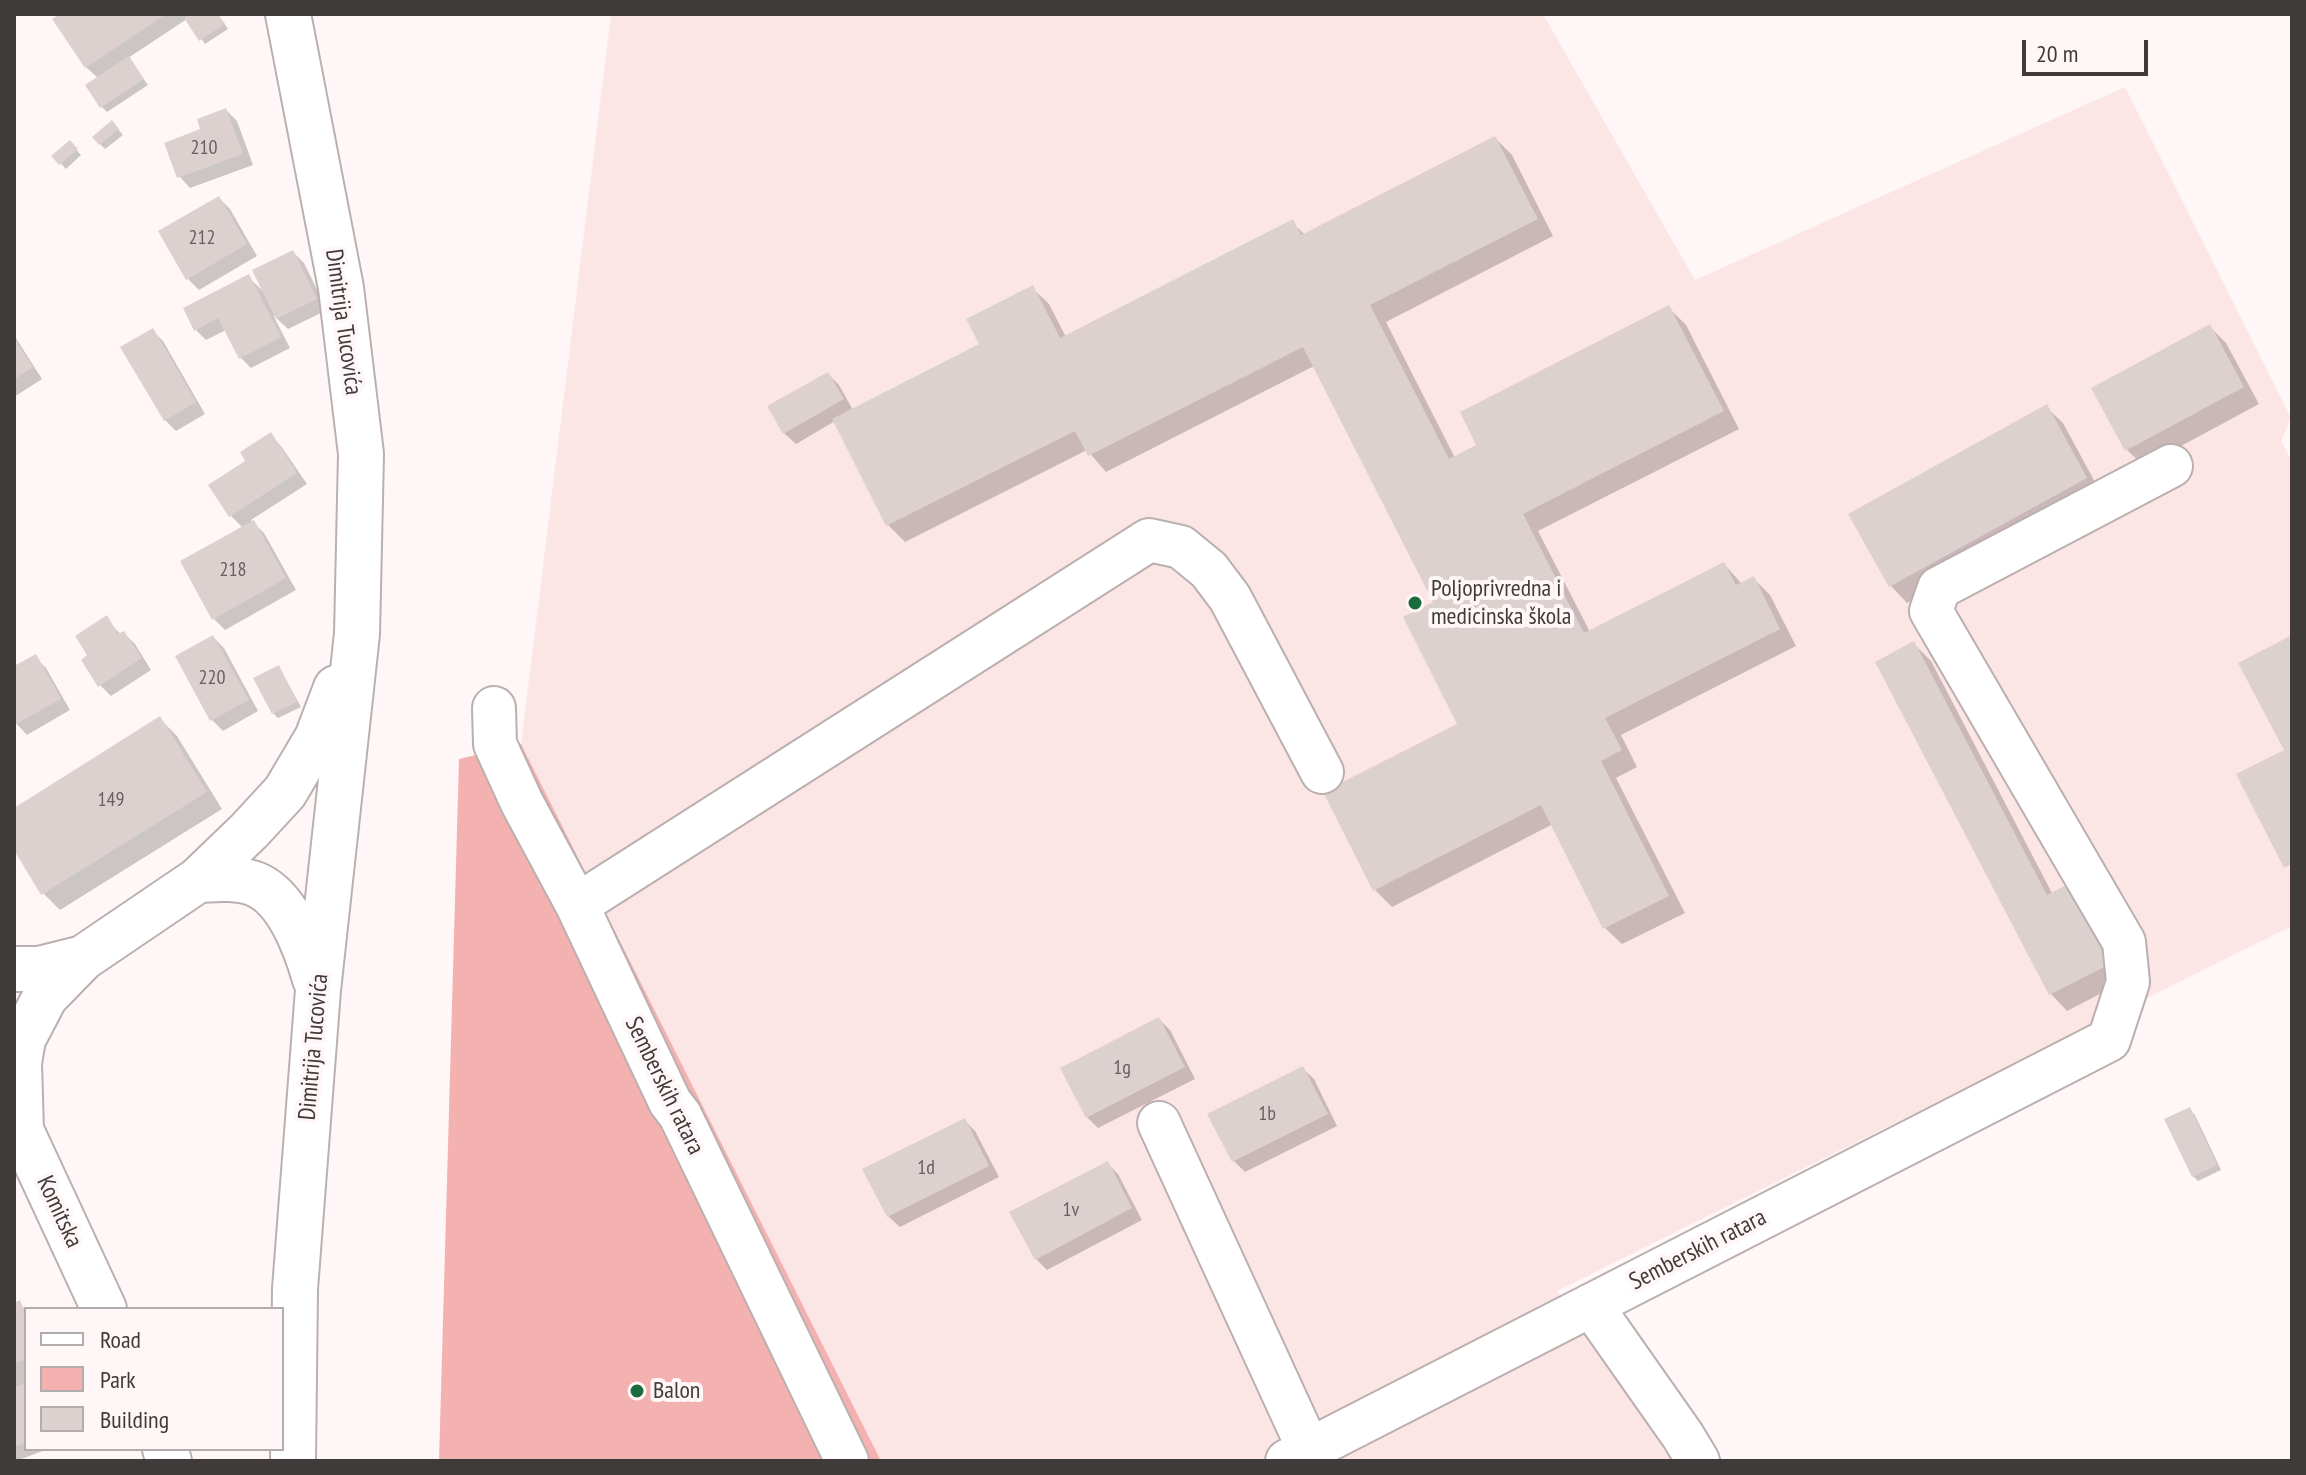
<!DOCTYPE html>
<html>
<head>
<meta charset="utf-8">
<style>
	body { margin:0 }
	#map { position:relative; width:2306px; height:1475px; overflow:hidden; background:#fff7f7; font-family:"PT Sans Narrow",sans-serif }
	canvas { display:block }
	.frame { position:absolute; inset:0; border:16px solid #403b3b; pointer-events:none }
	.legend { position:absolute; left:24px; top:1307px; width:260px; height:144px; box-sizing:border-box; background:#fff7f7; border:2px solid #b3acac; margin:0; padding:10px 14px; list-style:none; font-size:24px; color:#403b3b }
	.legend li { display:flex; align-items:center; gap:16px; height:40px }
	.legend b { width:40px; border:2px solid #b3acac }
	.scale { position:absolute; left:2022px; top:40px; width:126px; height:36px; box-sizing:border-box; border:4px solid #403b3b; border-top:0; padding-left:10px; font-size:24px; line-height:28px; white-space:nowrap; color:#403b3b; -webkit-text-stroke:6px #fff7f7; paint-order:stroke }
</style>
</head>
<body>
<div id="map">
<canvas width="2306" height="1475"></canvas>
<div class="frame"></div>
<ul class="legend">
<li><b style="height:10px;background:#fff"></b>Road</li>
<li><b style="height:22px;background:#f3b2b0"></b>Park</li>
<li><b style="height:22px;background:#ddd1d0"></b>Building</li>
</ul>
<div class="scale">20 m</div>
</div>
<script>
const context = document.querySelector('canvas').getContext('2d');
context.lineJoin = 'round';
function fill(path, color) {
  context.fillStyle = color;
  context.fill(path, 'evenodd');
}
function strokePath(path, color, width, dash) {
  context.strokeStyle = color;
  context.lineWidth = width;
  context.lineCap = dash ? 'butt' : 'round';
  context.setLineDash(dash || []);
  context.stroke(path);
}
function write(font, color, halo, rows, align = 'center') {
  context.font = font + ' "PT Sans Narrow",sans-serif';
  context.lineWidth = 8;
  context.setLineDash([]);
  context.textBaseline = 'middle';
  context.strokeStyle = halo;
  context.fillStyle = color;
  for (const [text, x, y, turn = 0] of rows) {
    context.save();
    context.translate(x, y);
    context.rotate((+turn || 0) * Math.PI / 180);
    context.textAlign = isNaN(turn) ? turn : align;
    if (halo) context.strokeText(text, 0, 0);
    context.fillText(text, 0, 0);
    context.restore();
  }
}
const built = new Path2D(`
	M 611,14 L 1543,14 L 1695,280 L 2125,87 L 2291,418 L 2281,441 L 2292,462 L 2292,926 L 1557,1291 L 1672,1461 L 881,1461 L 521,744 Z`);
const green = new Path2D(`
	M 521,744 L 881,1461 L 439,1461 L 459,759 Z`);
const shadow = new Path2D(`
	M 63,14 L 186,14 L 189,18 L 194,14 L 218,14 L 228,29 L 205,44 L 187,19 L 128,58 L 148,85 L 107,112 L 102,107 L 99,79 L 86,67 Z
	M 226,110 L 237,121 L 253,165 L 190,188 L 179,176 L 203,131 Z
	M 117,128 L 123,135 L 105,149 L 100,144 Z
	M 1495,138 L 1512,155 L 1553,236 L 1386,322 L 1455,458 L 1479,446 L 1669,308 L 1686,325 L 1739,429 L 1538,531 L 1590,632 L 1724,564 L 1742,584 L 1753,578 L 1770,595 L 1796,646 L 1621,735 L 1637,767 L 1616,778 L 1685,913 L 1622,944 L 1605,928 L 1553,824 L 1392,907 L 1375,890 L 1460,725 L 1435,603 L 1314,366 L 1106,472 L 1087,450 L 905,542 L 888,525 L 835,421 L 796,444 L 784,433 L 828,374 L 839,385 L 853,410 L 982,345 L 1032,288 L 1049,304 L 1066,337 L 1292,222 L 1305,235 Z
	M 70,143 L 81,155 L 66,169 L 54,156 Z
	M 219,198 L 230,209 L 257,256 L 199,290 L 188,279 Z
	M 293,252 L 304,263 L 327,310 L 288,329 L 273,315 L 290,348 L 251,368 L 240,357 L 226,330 L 206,340 L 195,329 L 248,277 L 264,292 Z
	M 2209,326 L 2226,343 L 2259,404 L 2144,466 L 2127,450 Z
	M 152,330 L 163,341 L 205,414 L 176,431 L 165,420 Z
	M 14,335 L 42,379 L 14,397 Z
	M 2046,407 L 2063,423 L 2102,495 L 1907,603 L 1891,586 Z
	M 270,435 L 281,446 L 307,484 L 251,520 L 264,533 L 296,590 L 225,630 L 214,619 L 243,528 L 231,516 L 248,462 Z
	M 106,618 L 121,635 L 124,633 L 135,644 L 151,670 L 111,696 L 100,685 L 90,656 Z
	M 213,637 L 224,648 L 258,711 L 223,731 L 212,720 Z
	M 1914,644 L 1931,661 L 2053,895 L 2127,980 L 2067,1011 L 2051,994 Z
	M 35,657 L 46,668 L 70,710 L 27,735 L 14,721 L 14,668 Z
	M 279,667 L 301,707 L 278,718 L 273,713 Z
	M 160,719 L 177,736 L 222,809 L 60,910 L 43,893 L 14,846 L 14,810 Z
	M 1159,1019 L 1170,1030 L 1195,1079 L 1098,1128 L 1087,1117 Z
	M 1302,1068 L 1314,1079 L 1337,1126 L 1245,1172 L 1234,1161 Z
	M 2190,1110 L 2195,1115 L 2221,1170 L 2198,1181 L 2193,1176 Z
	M 964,1120 L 975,1131 L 999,1177 L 900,1227 L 888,1216 L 865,1170 Z
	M 1107,1163 L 1118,1174 L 1142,1220 L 1047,1270 L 1036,1259 Z
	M 14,1295 L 17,1304 L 26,1309 L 26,1449 L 48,1449 L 16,1461 Z`);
const building = new Path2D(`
	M 60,14 L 166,14 L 85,68 L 52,19 Z
	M 191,14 L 218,14 L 225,24 L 199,41 L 184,18 Z
	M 129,56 L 144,79 L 100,108 L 85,85 Z
	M 226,108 L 243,154 L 177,178 L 164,143 L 200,129 L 197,119 Z
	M 112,120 L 119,129 L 99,145 L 92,137 Z
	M 1495,136 L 1538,219 L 1370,305 L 1449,459 L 1476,445 L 1460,412 L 1669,305 L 1724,411 L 1523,514 L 1584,633 L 1724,562 L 1736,585 L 1754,576 L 1780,629 L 1605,718 L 1622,750 L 1601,761 L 1669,896 L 1603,929 L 1541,805 L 1373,891 L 1323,792 L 1457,724 L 1403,617 L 1433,602 L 1303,347 L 1088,456 L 1075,431 L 886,526 L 832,419 L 979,344 L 966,319 L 1033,285 L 1060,338 L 1293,219 L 1301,235 Z
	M 70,140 L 78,149 L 59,165 L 51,156 Z
	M 219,196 L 247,244 L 186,280 L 158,231 Z
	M 293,250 L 317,299 L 276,319 L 252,270 Z
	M 249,274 L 281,337 L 239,359 L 218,318 L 194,331 L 183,308 Z
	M 2210,324 L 2244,387 L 2125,451 L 2091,388 Z
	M 153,328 L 196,402 L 164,421 L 120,347 Z
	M 14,338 L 33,367 L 14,379 Z
	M 828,372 L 844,399 L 783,434 L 767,406 Z
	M 2047,404 L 2087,478 L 1889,587 L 1848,514 Z
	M 271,432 L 297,473 L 229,517 L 208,485 L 245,461 L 240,452 Z
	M 254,520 L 286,578 L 212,620 L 180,561 Z
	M 107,615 L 118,634 L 124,631 L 142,658 L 98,687 L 81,660 L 87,655 L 75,636 Z
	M 213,635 L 249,700 L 210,721 L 175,656 Z
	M 2292,635 L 2292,864 L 2284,868 L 2236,774 L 2284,750 L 2238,663 Z
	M 1914,641 L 2047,895 L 2070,883 L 2112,963 L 2049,995 L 1875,662 Z
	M 36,654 L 61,699 L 14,725 L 14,666 Z
	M 279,665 L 297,702 L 272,714 L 253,678 Z
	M 160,716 L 207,792 L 41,895 L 14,850 L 14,808 Z
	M 1159,1017 L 1185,1067 L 1086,1118 L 1060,1068 Z
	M 1303,1066 L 1328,1114 L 1232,1162 L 1207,1114 Z
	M 2190,1107 L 2217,1165 L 2192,1177 L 2164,1119 Z
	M 965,1118 L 989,1166 L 887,1217 L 862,1169 Z
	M 1108,1161 L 1132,1208 L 1035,1260 L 1009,1212 Z
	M 20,1300 L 26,1316 L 26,1359 L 14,1364 L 14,1303 Z
	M 26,1383 L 26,1442 L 14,1447 L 14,1387 Z`);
const minor = new Path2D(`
	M 494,708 L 495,744 L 522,803 L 577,905 L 670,1102 L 680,1115 L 847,1461
	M 577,905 L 1149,540 L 1181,547 L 1209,570 L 1230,598 L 1322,772
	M 1159,1123 L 1309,1450
	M 1591,1305 L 1683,1436 L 1698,1461
	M 1287,1461 L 2109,1040 L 2128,982 L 2124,942 L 1931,611 L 1939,588 L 2171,466`);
const major = new Path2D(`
	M 288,14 L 341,288 L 361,454 L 357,634 L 318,990 L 295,1289 L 293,1461
	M 198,880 C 217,879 237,877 255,884 C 288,897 306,948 315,979
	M 14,969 L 39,969 L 83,958
	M 14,1115 L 104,1309
	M 21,1131 L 19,1063 L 23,1039 L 45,997 L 83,958 L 198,880 L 249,831 L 285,792 L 317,738 L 336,688
	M 165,1449 L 169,1461`);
const markers = [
	[1415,603,8,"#1b6c3c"],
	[637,1391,8,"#1b6c3c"]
];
const numberNames = [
	["210",204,148],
	["212",202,238],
	["218",233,570],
	["220",212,678],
	["149",111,800],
	["1g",1122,1068],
	["1b",1267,1114],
	["1d",926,1168],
	["1v",1071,1210]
];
const streetNames = [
	["Dimitrija Tucovića",343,322,82],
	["Dimitrija Tucovića",314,1047,-85],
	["Semberskih ratara",664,1086,64],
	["Komitska",59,1212,65],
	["Semberskih ratara",1698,1250,-27]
];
const poiNames = [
	["Poljoprivredna i",1431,589],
	["medicinska škola",1431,617],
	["Balon",653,1391]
];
fill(built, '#fce6e5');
fill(green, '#f3b2b0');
fill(shadow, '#0003');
fill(building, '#ddd1d0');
strokePath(minor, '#bbafaf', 46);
strokePath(major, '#bbafaf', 48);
strokePath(minor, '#fff', 42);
strokePath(major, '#fff', 44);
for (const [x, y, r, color] of markers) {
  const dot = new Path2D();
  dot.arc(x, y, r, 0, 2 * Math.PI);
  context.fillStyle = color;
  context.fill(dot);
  strokePath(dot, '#fff7f7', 3);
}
write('20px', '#676060', null, numberNames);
write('24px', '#403b3b', '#fff7f7', streetNames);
write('24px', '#403b3b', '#fff7f7', poiNames, 'left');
</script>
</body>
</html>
